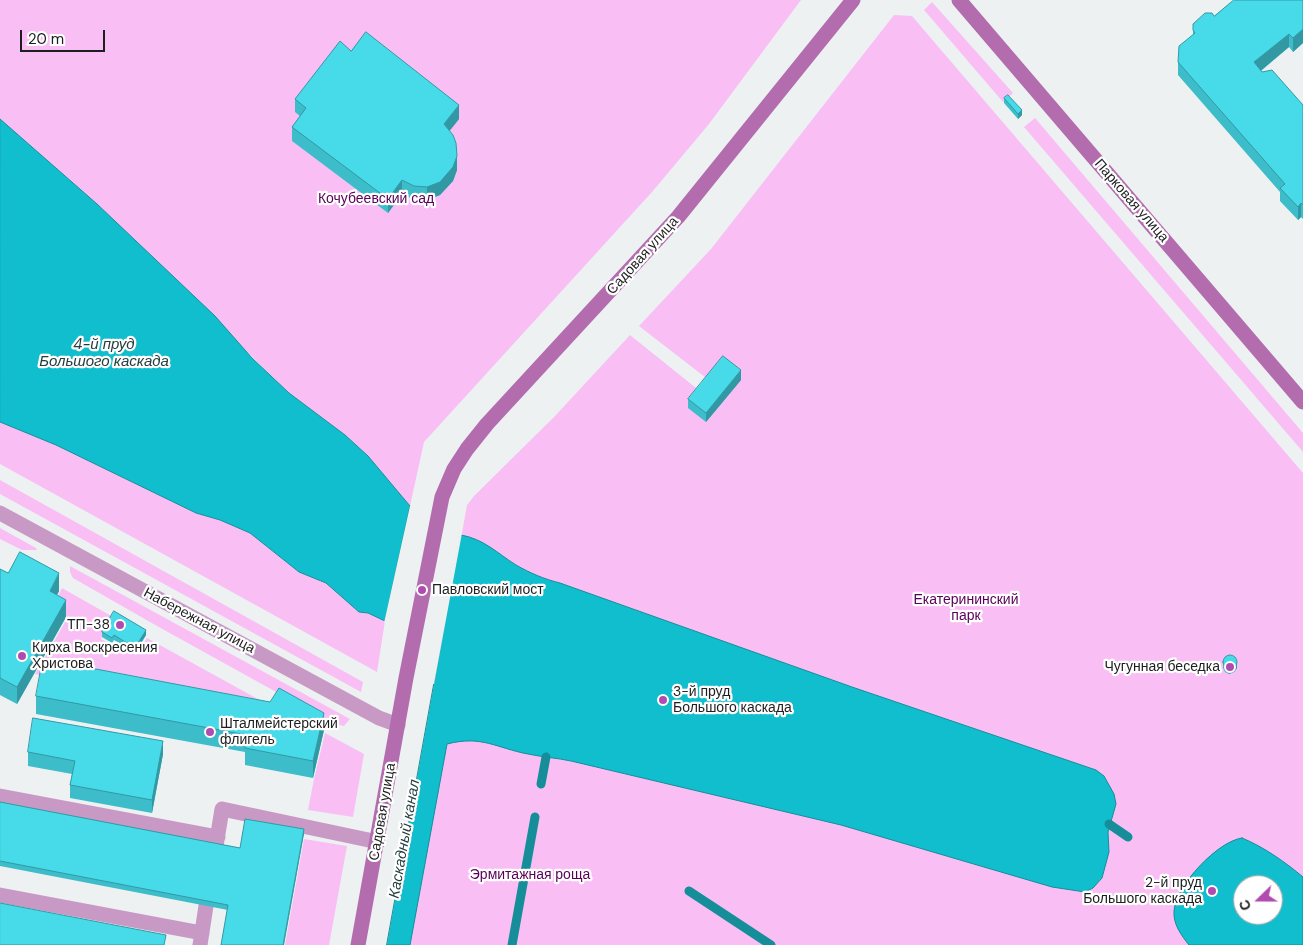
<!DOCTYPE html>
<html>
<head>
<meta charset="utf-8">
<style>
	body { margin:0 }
	#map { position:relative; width:1303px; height:945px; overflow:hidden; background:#edf1f2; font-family:"DM Sans",sans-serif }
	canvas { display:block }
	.north { position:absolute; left:1233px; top:875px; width:50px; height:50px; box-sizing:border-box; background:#fff; border:1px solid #a5a5a5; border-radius:50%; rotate:248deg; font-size:14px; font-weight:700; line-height:20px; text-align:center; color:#1d1e1f }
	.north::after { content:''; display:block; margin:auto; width:18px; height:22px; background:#b24baf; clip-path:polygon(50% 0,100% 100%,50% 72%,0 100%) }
	.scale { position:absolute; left:20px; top:30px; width:85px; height:22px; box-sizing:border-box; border:2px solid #1d1e1f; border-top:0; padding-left:6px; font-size:15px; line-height:18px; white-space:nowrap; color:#1d1e1f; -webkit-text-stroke:4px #fff; paint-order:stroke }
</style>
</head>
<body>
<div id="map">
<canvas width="1303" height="945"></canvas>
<div class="north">С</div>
<div class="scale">20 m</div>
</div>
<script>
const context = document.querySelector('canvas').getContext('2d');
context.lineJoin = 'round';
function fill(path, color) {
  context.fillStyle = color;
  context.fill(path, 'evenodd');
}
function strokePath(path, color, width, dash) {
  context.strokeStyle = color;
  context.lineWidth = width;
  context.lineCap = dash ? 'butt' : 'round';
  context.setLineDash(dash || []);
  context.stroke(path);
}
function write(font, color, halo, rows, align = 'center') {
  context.font = font + ' "DM Sans",sans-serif';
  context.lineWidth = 4.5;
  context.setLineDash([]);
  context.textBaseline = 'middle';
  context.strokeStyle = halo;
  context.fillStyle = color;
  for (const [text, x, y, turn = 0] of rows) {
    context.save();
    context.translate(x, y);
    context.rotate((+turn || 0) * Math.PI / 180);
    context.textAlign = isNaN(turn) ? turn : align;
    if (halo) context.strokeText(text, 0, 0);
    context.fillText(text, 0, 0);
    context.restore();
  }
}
const green = new Path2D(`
	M 0,0 L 801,0 L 709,124 L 652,192 L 424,442 L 410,506 L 368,456 L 345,435 L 289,393 L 97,204 L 0,119 Z
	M 932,2 L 1013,93 L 1003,102 L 924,10 Z
	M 894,15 L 912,16 L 1303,473 L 1303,945 L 387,945 L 467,505 L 474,496 L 555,416 L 630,335 L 701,392 L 710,381 L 639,326 L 711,249 ZM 1243,885 L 1273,885 L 1273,915 L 1243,915 Z
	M 1035,118 L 1303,433 L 1303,452 L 1024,127 Z
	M 0,422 L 56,445 L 196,513 L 220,520 L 250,533 L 299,572 L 326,583 L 359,612 L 368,613 L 385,621 L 377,672 L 0,464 Z
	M 0,480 L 363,682 L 361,692 L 0,494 Z
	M 0,528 L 36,548 L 37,550 L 22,550 L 0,539 Z
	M 70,566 L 350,719 L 344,726 L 334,724 L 157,626 L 73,578 L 70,572 Z
	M 62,588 L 113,617 L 101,639 L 113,645 L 115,642 L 136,655 L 147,638 L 276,709 L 270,718 L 35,674 L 68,617 L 52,608 Z
	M 325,733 L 364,754 L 353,817 L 308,810 L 314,779 Z
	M 304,839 L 347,846 L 329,945 L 285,945 Z`);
const water = new Path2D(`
	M 0,119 L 97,204 L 215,316 L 252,358 L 289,393 L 345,435 L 368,456 L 410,506 L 385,621 L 368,613 L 359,612 L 326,583 L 299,572 L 250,533 L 220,520 L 196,513 L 56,445 L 0,422 Z
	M 461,535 C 484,539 497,553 516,565 C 530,573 544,579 560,583 L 852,687 L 1096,770 L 1104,776 L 1114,794 L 1116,804 L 1108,832 L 1109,852 L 1102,878 L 1093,888 L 1085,892 L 1052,887 L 841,825 L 571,761 C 557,758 542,757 528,754 C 496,748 482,735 447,744 L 410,945 L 387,945 Z
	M 1242,838 C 1264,847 1285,862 1303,877 L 1303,945 L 1189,945 C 1181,935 1173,924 1174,911 C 1176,885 1218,841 1242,838 ZM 1243,885 L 1273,885 L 1273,915 L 1243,915 Z`);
const pier = new Path2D(`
	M 410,506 L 412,506 L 402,560 L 387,621 L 384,623 Z
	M 460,533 L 462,533 L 434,684 L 432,684 Z`);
const stream = new Path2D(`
	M 541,784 L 546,757
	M 1109,824 L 1128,837
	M 689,891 L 771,945
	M 512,945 L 535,817`);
const lane = new Path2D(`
	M 0,796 L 218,837
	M 216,846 L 222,809 L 378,842
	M 0,895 L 202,933
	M 200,945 L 206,906`);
const street = new Path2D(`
	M 0,513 L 379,718 L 398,725`);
const secondary = new Path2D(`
	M 959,0 L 1303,402
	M 358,945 L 406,678 L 442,497 L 454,469 L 467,449 L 487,424 L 678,217 L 853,0`);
const wall = new Path2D(`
	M 1303,0 L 1303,43 L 1293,52 L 1289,47 L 1261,71 L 1303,105 L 1303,219 L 1301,217 L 1298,220 L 1280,201 L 1280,192 L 1178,75 L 1178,62 L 1193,35 L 1193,24 L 1214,16 Z
	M 351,51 L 459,119 L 449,131 L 457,170 L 453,181 L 440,195 L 427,200 L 414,200 L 402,194 L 388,213 L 292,141 L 292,127 L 300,116 L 295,112 L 295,99 Z
	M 1004,98 L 1022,115 L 1018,119 L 1004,103 Z
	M 741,380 L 706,422 L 688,408 L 688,399 Z
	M 0,569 L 8,573 L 59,591 L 57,595 L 66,617 L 17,704 L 0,695 Z
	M 102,632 L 146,635 L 135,653 L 114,640 L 112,643 L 102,637 Z
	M 1223,663 L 1237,668 L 1234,672 L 1229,674 L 1225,672 L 1223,668 Z
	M 36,696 L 324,730 L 313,778 L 245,765 L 245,752 L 36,714 Z
	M 28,752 L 163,754 L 152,813 L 70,798 L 70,785 L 72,774 L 28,766 Z
	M 0,802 L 240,848 L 304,834 L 228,910 L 0,866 Z`);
const shadedWall = new Path2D(`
	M 1303,29 L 1303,43 L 1293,52 L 1293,38 Z
	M 1289,34 L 1289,47 L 1254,76 L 1254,62 Z
	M 459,105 L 459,119 L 444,138 L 444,124 Z
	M 1022,110 L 1022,115 L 1018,119 L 1018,114 Z
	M 457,156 L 457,170 L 453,181 L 440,195 L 427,200 L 427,187 Z
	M 402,180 L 402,194 L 388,213 L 388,199 Z
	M 1301,203 L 1301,217 L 1298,220 L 1298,207 Z
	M 741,370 L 741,380 L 706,422 L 706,413 Z
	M 59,573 L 59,591 L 50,608 L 50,591 Z
	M 66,600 L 66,617 L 17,704 L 17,687 Z
	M 146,630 L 146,635 L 135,653 L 135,648 Z
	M 1237,663 L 1237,668 L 1234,672 L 1229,674 L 1229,669 Z
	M 324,713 L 324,730 L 313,778 L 313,761 Z
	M 163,741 L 163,754 L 152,813 L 152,800 Z
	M 304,829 L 304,834 L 284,945 L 283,945 Z`);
const building = new Path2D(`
	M 1234,0 L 1303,0 L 1303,29 L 1293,38 L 1289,34 L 1254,62 L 1262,72 L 1272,70 L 1303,105 L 1303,205 L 1301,203 L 1298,207 L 1280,188 L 1285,184 L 1178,62 L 1179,46 L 1195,33 L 1193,30 L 1193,24 L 1205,13 L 1212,13 L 1214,16 Z
	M 366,32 L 459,105 L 444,124 L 453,135 L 456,143 L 457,156 L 453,167 L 440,182 L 427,187 L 414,186 L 402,180 L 388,199 L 292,127 L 306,108 L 295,99 L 340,41 L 351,51 Z
	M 1008,95 L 1022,110 L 1018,114 L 1004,98 Z
	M 723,356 L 741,370 L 706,413 L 688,399 Z
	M 20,552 L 59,573 L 50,591 L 66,600 L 17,687 L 0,678 L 0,569 L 8,573 Z
	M 114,611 L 146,630 L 135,648 L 114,635 L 112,638 L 102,632 Z
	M1223 662a7 7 0 1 1 14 0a7 7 0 1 1-14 0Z
	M 43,659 L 270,702 L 279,688 L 324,713 L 313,761 L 245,748 L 247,735 L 36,696 Z
	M 33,718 L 163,741 L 152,800 L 70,785 L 75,761 L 28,752 Z
	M 0,802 L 240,848 L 245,819 L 304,829 L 283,945 L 221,945 L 228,905 L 0,861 Z
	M 0,903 L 166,935 L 164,945 L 0,945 Z`);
const markers = [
	[422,590,5,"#b24baf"],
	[120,625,5,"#b24baf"],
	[22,656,5,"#b24baf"],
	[1230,667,5,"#b24baf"],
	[663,700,5,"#b24baf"],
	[210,732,5,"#b24baf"],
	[1212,891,5,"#b24baf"]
];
const parkNames = [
	["Кочубеевский сад",376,199],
	["Екатерининский",966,600],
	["парк",966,616],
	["Эрмитажная роща",530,875]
];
const streetNames = [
	["Парковая улица",1131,201,49],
	["Садовая улица",643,256,-48],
	["Набережная улица",199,621,28],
	["Садовая улица",383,812,-80]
];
const poiNames = [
	["Павловский мост",432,590],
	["ТП-38",110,625,"right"],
	["Кирха Воскресения",32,648],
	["Христова",32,664],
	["Чугунная беседка",1220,667,"right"],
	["3-й пруд",673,692],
	["Большого каскада",673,708],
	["Шталмейстерский",220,724],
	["флигель",220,740],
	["2-й пруд",1202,883,"right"],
	["Большого каскада",1202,899,"right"]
];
const waterNames = [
	["4-й пруд",104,345],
	["Большого каскада",104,362],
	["Каскадный канал",405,839,-80]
];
fill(green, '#f9bff5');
fill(water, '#11becd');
strokePath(water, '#158e99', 1);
fill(pier, '#edf1f2');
strokePath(stream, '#158e99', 9);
strokePath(lane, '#c999c6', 15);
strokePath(street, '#c999c6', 15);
strokePath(secondary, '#b36daf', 15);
fill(wall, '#3dbcc9');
fill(shadedWall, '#3299a4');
fill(building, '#47dbea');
strokePath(building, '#3299a4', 1);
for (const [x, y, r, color] of markers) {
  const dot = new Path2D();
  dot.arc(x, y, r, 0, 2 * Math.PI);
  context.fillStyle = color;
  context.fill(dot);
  strokePath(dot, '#fff', 2);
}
write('14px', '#5a005a', '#fff', parkNames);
write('14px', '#1d1e1f', '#fff', streetNames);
write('14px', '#1d1e1f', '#fff', poiNames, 'left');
write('italic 15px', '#243d3f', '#fff', waterNames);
</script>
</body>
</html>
